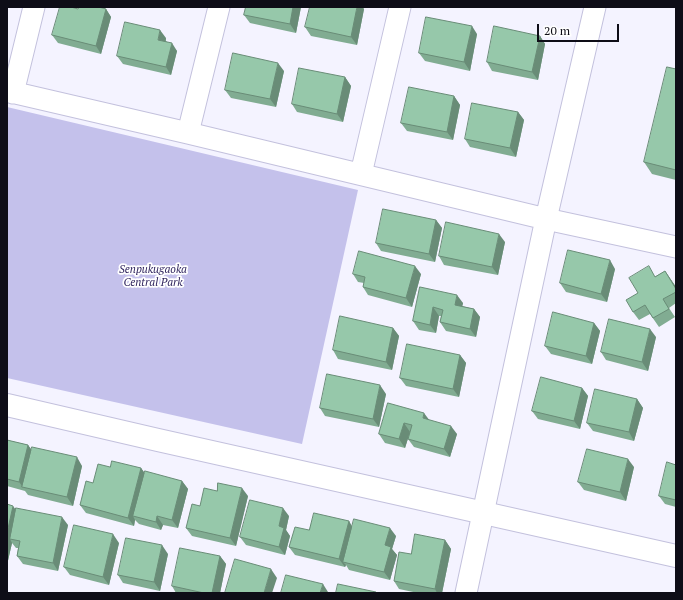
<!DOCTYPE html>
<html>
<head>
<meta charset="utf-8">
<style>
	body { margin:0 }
	#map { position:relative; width:683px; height:600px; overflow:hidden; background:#f4f3ff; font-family:"PT Serif",serif }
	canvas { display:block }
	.frame { position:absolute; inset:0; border:8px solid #0e0d17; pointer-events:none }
	.scale { position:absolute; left:537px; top:24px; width:82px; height:18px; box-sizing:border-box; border:2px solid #0e0d17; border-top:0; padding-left:5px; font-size:12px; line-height:14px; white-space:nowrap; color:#0e0d17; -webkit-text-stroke:3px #fff; paint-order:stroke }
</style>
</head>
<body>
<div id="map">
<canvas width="683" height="600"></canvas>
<div class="frame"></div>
<div class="scale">20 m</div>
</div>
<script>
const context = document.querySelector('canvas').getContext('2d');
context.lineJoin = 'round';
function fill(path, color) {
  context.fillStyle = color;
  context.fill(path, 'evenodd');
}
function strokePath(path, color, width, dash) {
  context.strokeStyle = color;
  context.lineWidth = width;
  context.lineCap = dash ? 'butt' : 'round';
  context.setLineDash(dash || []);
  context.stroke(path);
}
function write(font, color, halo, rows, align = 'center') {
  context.font = font + ' "PT Serif",serif';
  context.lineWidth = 3.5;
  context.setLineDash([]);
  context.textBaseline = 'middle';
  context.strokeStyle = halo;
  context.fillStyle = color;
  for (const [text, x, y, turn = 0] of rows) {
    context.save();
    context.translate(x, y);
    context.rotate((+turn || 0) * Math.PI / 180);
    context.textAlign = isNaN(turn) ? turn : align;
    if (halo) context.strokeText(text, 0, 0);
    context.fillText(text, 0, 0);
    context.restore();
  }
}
const green = new Path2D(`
	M 7,107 L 358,190 L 302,444 L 7,378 Z`);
const street = new Path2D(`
	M 7,91 L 188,133 L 546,219 L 676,247
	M 13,93 L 34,7
	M 188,133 L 219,7
	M 361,174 L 400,7
	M 466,593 L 546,219 L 595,7`);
const secondary = new Path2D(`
	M 7,405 L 158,440 L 676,556`);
const wall = new Path2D(`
	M 246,7 L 301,7 L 296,33 L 250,23 L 244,15 Z
	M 78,9 L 106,9 L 111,17 L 101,54 L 58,43 L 52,35 Z
	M 364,9 L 357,45 L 311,36 L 305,27 Z
	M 477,34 L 470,71 L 425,61 L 419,53 Z
	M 540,36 L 545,44 L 538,80 L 492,71 L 487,62 Z
	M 166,38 L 166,41 L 177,51 L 171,75 L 123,64 L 117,56 Z
	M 676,69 L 676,180 L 652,174 L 644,162 Z
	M 284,71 L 276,107 L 231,98 L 225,90 Z
	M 345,77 L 351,86 L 343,122 L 297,112 L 292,104 Z
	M 454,96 L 460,105 L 453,140 L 407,131 L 401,123 Z
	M 518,112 L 524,120 L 516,157 L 470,147 L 465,139 Z
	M 436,220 L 442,228 L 435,262 L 381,251 L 376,243 Z
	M 505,242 L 498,275 L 444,265 L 439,256 Z
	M 615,269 L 607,302 L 566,292 L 560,283 Z
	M 665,271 L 676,287 L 676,303 L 669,308 L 675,317 L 659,327 L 650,314 L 639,320 L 633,312 L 638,293 L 656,276 Z
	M 353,274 L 421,274 L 412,307 L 368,295 L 363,287 L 364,283 L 358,282 Z
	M 420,287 L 463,303 L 462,306 L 474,309 L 480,317 L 476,337 L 446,331 L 440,322 L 441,316 L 439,316 L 436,333 L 419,330 L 413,321 Z
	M 594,323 L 600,331 L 592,364 L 551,354 L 545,346 Z
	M 393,328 L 399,336 L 392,370 L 338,359 L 333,350 Z
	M 656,337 L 648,371 L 606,360 L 601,352 Z
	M 460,355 L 466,363 L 459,397 L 406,386 L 400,378 Z
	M 582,388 L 588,396 L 580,429 L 538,419 L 532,411 Z
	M 386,394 L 379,427 L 325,416 L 320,408 Z
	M 637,399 L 643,408 L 634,441 L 593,431 L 587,423 Z
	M 388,403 L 429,420 L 457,434 L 450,457 L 414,447 L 408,439 L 410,432 L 405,448 L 385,443 L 379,434 Z
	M 7,440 L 28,445 L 31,450 L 82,466 L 73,506 L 28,495 L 25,491 L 7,486 Z
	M 676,465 L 676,507 L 665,504 L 659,496 Z
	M 110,467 L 141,468 L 144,473 L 182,481 L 188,489 L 178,528 L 163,525 L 161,530 L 139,524 L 135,520 L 134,526 L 86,513 L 80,505 L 93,483 Z
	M 634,467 L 626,501 L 584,490 L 578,482 Z
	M 248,496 L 236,546 L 192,536 L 186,528 L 200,506 Z
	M 7,504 L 16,510 L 68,525 L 58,571 L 23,564 L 17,556 L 18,548 L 16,548 L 12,543 L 7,565 Z
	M 289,516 L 286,530 L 290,536 L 285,555 L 246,545 L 240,537 Z
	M 349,521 L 352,527 L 396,536 L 392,549 L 397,555 L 390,580 L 349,570 L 346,565 L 345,567 L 295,555 L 289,547 L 309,530 Z
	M 445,540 L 451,549 L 442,593 L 418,593 L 399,589 L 394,581 Z
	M 119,543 L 109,585 L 70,575 L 64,567 Z
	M 168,554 L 160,591 L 123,583 L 118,575 Z
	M 220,556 L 226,564 L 220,593 L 176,593 L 172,586 Z`);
const shadedWall = new Path2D(`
	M 293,7 L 301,7 L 296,33 L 290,24 Z
	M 357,7 L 363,7 L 364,9 L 357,45 L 351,37 Z
	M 106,9 L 111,17 L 101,54 L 96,46 Z
	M 472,26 L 477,34 L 470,71 L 464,62 Z
	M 160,30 L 166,38 L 164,48 L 158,40 Z
	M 540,36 L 545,44 L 538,80 L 532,72 Z
	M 172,43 L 177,51 L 171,75 L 166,67 Z
	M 278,63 L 284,71 L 276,107 L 270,99 Z
	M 345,77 L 351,86 L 343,122 L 337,114 Z
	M 454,96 L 460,105 L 453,140 L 447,132 Z
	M 518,112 L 524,120 L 516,157 L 510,148 Z
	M 436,220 L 442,228 L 435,262 L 429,254 Z
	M 499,234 L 505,242 L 498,275 L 492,267 Z
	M 610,260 L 615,269 L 607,302 L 601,294 Z
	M 415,266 L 421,274 L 412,307 L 406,298 Z
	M 665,271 L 676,287 L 676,289 Z
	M 457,295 L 463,303 L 461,313 L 455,305 Z
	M 433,307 L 439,316 L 436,333 L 430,325 Z
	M 474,309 L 480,317 L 476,337 L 470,329 Z
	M 594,323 L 600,331 L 592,364 L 586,356 Z
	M 393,328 L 399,336 L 392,370 L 386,362 Z
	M 650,329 L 656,337 L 648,371 L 642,362 Z
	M 460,355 L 466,363 L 459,397 L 453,389 Z
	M 380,385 L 386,394 L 379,427 L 373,419 Z
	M 582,388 L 588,396 L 580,429 L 574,421 Z
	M 637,399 L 643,408 L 634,441 L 629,432 Z
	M 424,413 L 430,421 L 423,418 Z
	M 404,423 L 410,432 L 405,448 L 399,439 Z
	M 451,426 L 457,434 L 450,457 L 444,449 Z
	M 28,445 L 34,453 L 23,487 L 19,482 Z
	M 77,457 L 82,466 L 73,506 L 67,497 Z
	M 628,459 L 634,467 L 626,501 L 620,492 Z
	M 141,468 L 147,476 L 133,516 L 135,520 L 134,526 L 128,518 Z
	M 182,481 L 188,489 L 178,528 L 172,520 Z
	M 242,488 L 248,496 L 236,546 L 230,538 Z
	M 13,506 L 19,514 L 10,539 L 12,543 L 7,565 L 7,533 Z
	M 283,508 L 289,516 L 286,530 L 290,536 L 285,555 L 279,547 L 279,526 Z
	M 157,516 L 163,525 L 161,530 L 156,522 Z
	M 62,517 L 68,525 L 58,571 L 53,563 Z
	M 349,521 L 354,530 L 343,562 L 346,565 L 345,567 L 339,559 Z
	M 390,528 L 396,536 L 392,549 L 397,555 L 390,580 L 384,572 L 385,545 Z
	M 113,534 L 119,543 L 109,585 L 103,577 Z
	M 445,540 L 451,549 L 442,593 L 437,593 L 435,589 Z
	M 162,545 L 168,554 L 160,591 L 154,582 Z
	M 220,556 L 226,564 L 220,593 L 212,593 Z
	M 271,569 L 277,578 L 272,593 L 264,593 Z
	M 323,584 L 328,592 L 328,593 L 320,593 Z`);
const building = new Path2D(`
	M 60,7 L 71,7 L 78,9 L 79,7 L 99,7 L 106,9 L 96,46 L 52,35 Z
	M 246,7 L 293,7 L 290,24 L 244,15 Z
	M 310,7 L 357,7 L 351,37 L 305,27 Z
	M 426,17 L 472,26 L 464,62 L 419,53 Z
	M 125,22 L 160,30 L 158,40 L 172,43 L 166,67 L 117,56 Z
	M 494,26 L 540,36 L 532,72 L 487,62 Z
	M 233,53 L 278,63 L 270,99 L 225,90 Z
	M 667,67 L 676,69 L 676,170 L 644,162 Z
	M 299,68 L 345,77 L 337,114 L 292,104 Z
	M 409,87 L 454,96 L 447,132 L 401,123 Z
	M 472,103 L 518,112 L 510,148 L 465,139 Z
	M 383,209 L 436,220 L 429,254 L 376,243 Z
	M 446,222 L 499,234 L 492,267 L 439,256 Z
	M 568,250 L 610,260 L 601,294 L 560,283 Z
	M 359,251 L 415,266 L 406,298 L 363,287 L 365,277 L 353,274 Z
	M 649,266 L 655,277 L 665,271 L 676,289 L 676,292 L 663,299 L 669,309 L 653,318 L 645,305 L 633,312 L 626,300 L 638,293 L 629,278 Z
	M 420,287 L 457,295 L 455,305 L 474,309 L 470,329 L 440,322 L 443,310 L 433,307 L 430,325 L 413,321 Z
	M 553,312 L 594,323 L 586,356 L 545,346 Z
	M 340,316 L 393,328 L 386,362 L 333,350 Z
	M 609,319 L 650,329 L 642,362 L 601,352 Z
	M 407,344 L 460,355 L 453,389 L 400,378 Z
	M 327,374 L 380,385 L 373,419 L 320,408 Z
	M 541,377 L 582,388 L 574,421 L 532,411 Z
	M 595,389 L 637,399 L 629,432 L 587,423 Z
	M 388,403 L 424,413 L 423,418 L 451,426 L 444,449 L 408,439 L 412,425 L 404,423 L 399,439 L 379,434 Z
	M 7,440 L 28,445 L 19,482 L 7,479 Z
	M 32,447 L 77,457 L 67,497 L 22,487 Z
	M 587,449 L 628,459 L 620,492 L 578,482 Z
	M 112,461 L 141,468 L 128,518 L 80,505 L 86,481 L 93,483 L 98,464 L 110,467 Z
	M 667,462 L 676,465 L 676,500 L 659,496 Z
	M 145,471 L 182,481 L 172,520 L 157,516 L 156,522 L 133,516 Z
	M 218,483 L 242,488 L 230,538 L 186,528 L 192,504 L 200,506 L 204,488 L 217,491 Z
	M 250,500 L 283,508 L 279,526 L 284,528 L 279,547 L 240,537 Z
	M 7,504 L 13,506 L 7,533 Z
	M 16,508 L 62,517 L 53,563 L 17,556 L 20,541 L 10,539 Z
	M 314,513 L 349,521 L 339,559 L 289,547 L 295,527 L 309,530 Z
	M 354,519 L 390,528 L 385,545 L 391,547 L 384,572 L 343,562 Z
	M 74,525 L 113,534 L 103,577 L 64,567 Z
	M 415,534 L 445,540 L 435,589 L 394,581 L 399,552 L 411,554 Z
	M 126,538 L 162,545 L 154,582 L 118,575 Z
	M 180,548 L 220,556 L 212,593 L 204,593 L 172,586 Z
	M 235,559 L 271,569 L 264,593 L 225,593 Z
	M 286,575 L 323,584 L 320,593 L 281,593 Z
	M 338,584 L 376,592 L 376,593 L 336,593 Z`);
const parkNames = [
	["Senpukugaoka",153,270],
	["Central Park",153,283]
];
fill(green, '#c4c1eb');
strokePath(street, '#c3c1dd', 23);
strokePath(secondary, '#c3c1dd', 24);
strokePath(street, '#fff', 21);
strokePath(secondary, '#fff', 22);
fill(wall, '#81ac92');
fill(shadedWall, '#698c77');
fill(building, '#96c8aa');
strokePath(building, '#698c77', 1);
write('italic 11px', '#31265f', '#fff', parkNames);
</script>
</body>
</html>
